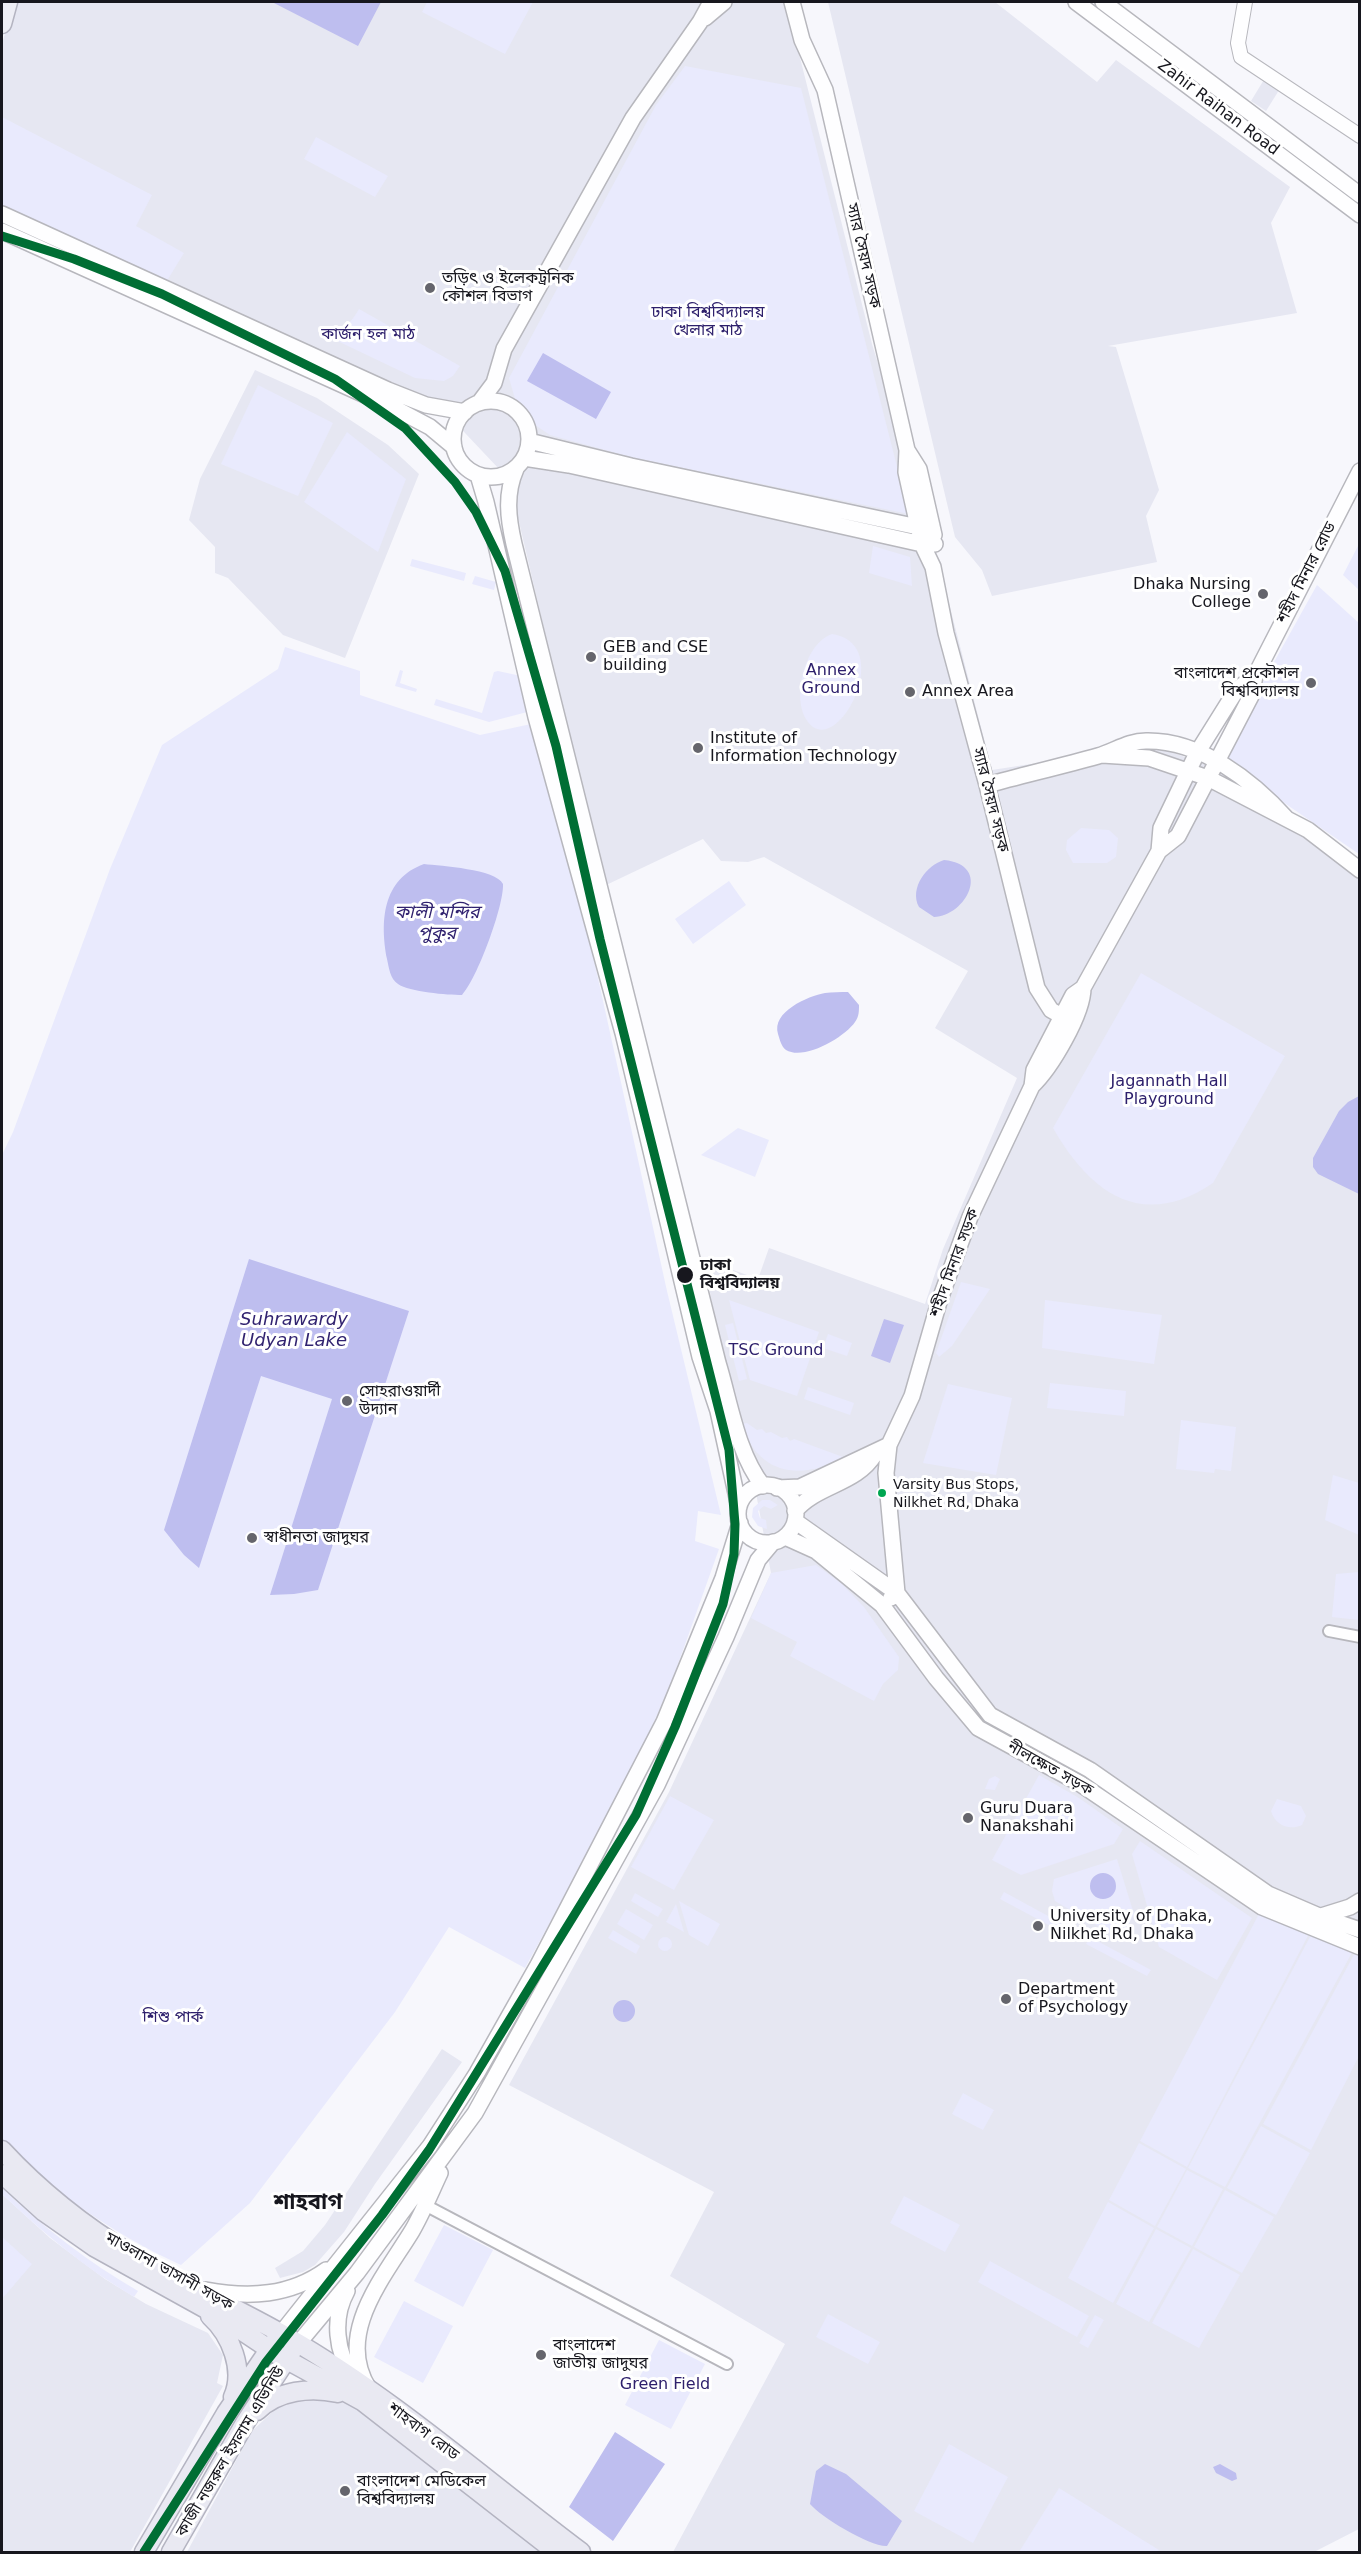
<!DOCTYPE html>
<html>
<head>
<meta charset="utf-8">
<style>
	body { margin:0 }
	#map { position:relative; width:1361px; height:2554px; overflow:hidden; background:#f7f7fc; font-family:"DejaVu Sans",sans-serif }
	canvas { display:block }
	.frame { position:absolute; inset:0; border:3px solid #17171e; pointer-events:none }
</style>
</head>
<body>
<div id="map">
<canvas width="1361" height="2554"></canvas>
<div class="frame"></div>
</div>
<script>
const context = document.querySelector('canvas').getContext('2d');
context.lineJoin = 'round';
function fill(path, color) {
  context.fillStyle = color;
  context.fill(path, 'evenodd');
}
function strokePath(path, color, width, dash) {
  context.strokeStyle = color;
  context.lineWidth = width;
  context.lineCap = dash ? 'butt' : 'round';
  context.setLineDash(dash || []);
  context.stroke(path);
}
function write(font, color, halo, rows, align = 'center') {
  context.font = font + ' "DejaVu Sans","Noto Sans Bengali",sans-serif';
  context.lineWidth = 6;
  context.setLineDash([]);
  context.textBaseline = 'middle';
  context.strokeStyle = halo;
  context.fillStyle = color;
  for (const [text, x, y, turn = 0] of rows) {
    context.save();
    context.translate(x, y);
    context.rotate((+turn || 0) * Math.PI / 180);
    context.textAlign = isNaN(turn) ? turn : align;
    if (halo) context.strokeText(text, 0, 0);
    context.fillText(text, 0, 0);
    context.restore();
  }
}
const built = new Path2D(`
	M 15,2 L 786,2 L 872,344 L 936,553 L 992,770 L 1153,745 L 1217,769 L 1359,865 L 1359,2529 L 1314,2552 L 673,2552 L 785,2344 L 670,2276 L 714,2192 L 509,2085 L 669,1792 L 771,1573 L 749,1456 L 732,1398 L 703,1259 L 758,1279 L 769,1248 L 925,1304 L 943,1249 L 1017,1078 L 935,1028 L 968,971 L 764,857 L 748,862 L 721,861 L 703,839 L 604,886 L 516,509 L 500,470 L 448,415 L 2,205 L 2,43 Z
	M 828,2 L 995,2 L 1097,82 L 1116,60 L 1290,187 L 1271,223 L 1297,313 L 1108,346 L 1116,347 L 1159,490 L 1146,516 L 1157,562 L 992,596 L 982,570 L 955,537 Z
	M 1265,78 L 1281,87 L 1266,111 L 1251,101 Z
	M 255,370 L 317,398 L 388,445 L 419,474 L 345,658 L 283,635 L 228,578 L 215,573 L 215,547 L 189,520 L 200,479 Z
	M 442,2049 L 462,2062 L 375,2184 L 344,2232 L 315,2265 L 303,2272 L 280,2278 L 275,2268 L 303,2251 L 325,2225 Z
	M 2,2194 L 50,2238 L 105,2279 L 146,2304 L 208,2333 L 223,2355 L 217,2383 L 223,2386 L 130,2552 L 2,2552 Z
	M 305,2395 L 349,2402 L 543,2552 L 187,2552 L 252,2431 L 282,2403 Z`);
const green = new Path2D(`
	M 427,2 L 533,2 L 505,54 L 422,12 Z
	M 685,66 L 801,88 L 909,514 L 635,458 L 550,435 L 529,421 L 517,406 L 509,378 L 656,105 Z
	M 2,117 L 152,195 L 136,226 L 184,253 L 165,284 L 2,207 Z
	M 316,137 L 388,176 L 375,197 L 304,159 Z
	M 359,309 L 460,366 L 453,376 L 444,381 L 415,378 L 325,335 C 343,329 349,326 359,309 Z
	M 258,385 L 333,423 L 298,496 L 221,464 Z
	M 347,432 L 406,479 L 378,552 L 304,502 Z
	M 1359,544 L 1360,590 L 1359,590 L 1343,575 Z
	M 873,546 L 910,557 L 912,586 L 869,573 Z
	M 412,559 L 466,573 L 464,581 L 410,566 Z
	M 475,576 L 496,582 L 494,590 L 472,584 Z
	M 1317,585 L 1359,623 L 1359,854 L 1220,759 Z
	M 832,634 C 899,644 834,766 806,719 C 792,696 805,643 832,634 Z
	M 285,647 L 360,671 L 360,695 L 480,735 L 531,724 L 575,874 L 667,1291 L 721,1515 L 698,1511 L 695,1541 L 719,1549 L 672,1681 L 629,1779 L 525,1968 L 449,1927 L 395,2012 L 250,2203 L 181,2265 C 113,2234 55,2193 2,2141 L 2,1155 L 13,1132 L 110,869 L 162,745 L 278,669 Z
	M 400,670 L 403,671 L 400,683 L 417,689 L 416,692 L 395,686 Z
	M 498,671 L 521,676 L 531,711 L 489,722 L 434,705 L 436,699 L 482,713 L 494,672 Z
	M 1081,828 L 1109,830 L 1118,838 L 1116,857 L 1107,863 L 1073,863 L 1066,850 L 1067,840 Z
	M 729,881 L 746,905 L 693,944 L 675,919 Z
	M 1141,973 L 1285,1056 L 1213,1183 C 1142,1231 1090,1193 1053,1128 Z
	M 738,1128 L 769,1140 L 755,1177 L 701,1155 Z
	M 961,1282 L 990,1289 L 952,1346 L 939,1357 L 936,1353 Z
	M 729,1300 L 819,1332 L 797,1396 L 750,1380 Z
	M 1045,1300 L 1162,1315 L 1154,1364 L 1042,1348 Z
	M 733,1323 L 747,1379 L 739,1381 L 725,1325 Z
	M 828,1334 L 852,1343 L 847,1356 L 823,1348 Z
	M 1050,1383 L 1126,1391 L 1124,1416 L 1047,1408 Z
	M 948,1384 L 1012,1398 L 996,1475 L 923,1463 Z
	M 808,1387 L 854,1403 L 850,1415 L 804,1399 Z
	M 1181,1420 L 1236,1427 L 1231,1471 L 1215,1469 L 1214,1473 L 1176,1469 Z
	M 747,1423 L 757,1430 L 762,1429 L 766,1433 L 771,1432 L 782,1438 L 787,1437 L 790,1441 L 794,1439 L 843,1457 C 802,1482 756,1474 742,1424 Z
	M 1333,1475 L 1359,1483 L 1359,1535 L 1325,1520 Z
	M 762,1500 L 770,1500 L 778,1505 L 771,1509 L 764,1506 L 758,1511 L 760,1518 L 766,1520 L 767,1529 L 758,1526 L 752,1517 L 753,1508 Z
	M 816,1565 L 841,1583 L 864,1607 L 899,1657 L 898,1670 L 883,1684 L 874,1701 L 790,1656 L 797,1642 L 751,1618 L 771,1573 Z
	M 1359,1572 L 1359,1620 L 1332,1617 L 1336,1574 Z
	M 1039,1775 L 1079,1798 L 1123,1829 L 1114,1844 L 1021,1875 L 992,1860 Z
	M 995,1776 L 1000,1779 L 995,1790 L 985,1789 L 989,1779 Z
	M 670,1796 L 714,1820 L 674,1890 L 631,1867 Z
	M 1277,1799 L 1301,1806 L 1306,1816 L 1302,1825 C 1289,1831 1275,1825 1271,1811 Z
	M 1140,1841 L 1252,1918 L 1217,1980 L 1159,1947 L 1132,1854 Z
	M 1117,1859 L 1134,1914 L 1126,1929 L 1110,1933 L 1055,1901 L 1052,1891 L 1054,1879 Z
	M 1004,1892 L 1061,1923 L 1058,1930 L 1000,1899 Z
	M 635,1893 L 663,1909 L 658,1917 L 631,1901 Z
	M 679,1901 L 720,1924 L 708,1946 L 689,1935 Z
	M 676,1904 L 684,1932 L 666,1922 Z
	M 1262,1908 L 1311,1930 L 1187,2167 L 1140,2141 Z
	M 626,1909 L 653,1925 L 644,1940 L 617,1924 Z
	M 613,1930 L 640,1946 L 636,1954 L 608,1938 Z
	M 1313,1931 L 1355,1947 L 1225,2187 L 1188,2168 Z
	M658 1944a7 7 0 1 1 14 0a7 7 0 1 1-14 0Z
	M 1090,1937 L 1151,1970 L 1147,1976 L 1086,1944 Z
	M 1358,1947 L 1359,2056 L 1311,2150 L 1263,2124 Z
	M 963,2093 L 994,2110 L 983,2130 L 952,2114 Z
	M 1261,2126 L 1310,2153 L 1276,2215 L 1227,2188 Z
	M 1139,2143 L 1186,2169 L 1155,2226 L 1109,2200 Z
	M 1187,2170 L 1223,2189 L 1192,2246 L 1157,2227 Z
	M 2,2188 C 43,2227 88,2262 138,2291 L 134,2297 C 85,2268 43,2233 2,2194 Z
	M 1225,2190 L 1274,2217 L 1242,2273 L 1194,2247 Z
	M 904,2196 L 960,2225 L 945,2252 L 890,2223 Z
	M 1108,2202 L 1154,2228 L 1113,2303 L 1068,2278 Z
	M 444,2225 L 493,2250 L 463,2307 L 414,2281 Z
	M 1156,2229 L 1191,2248 L 1149,2322 L 1116,2304 Z
	M 2,2237 L 32,2264 L 2,2299 Z
	M 1193,2249 L 1240,2275 L 1199,2348 L 1152,2323 Z
	M 990,2261 L 1089,2316 L 1077,2337 L 978,2282 Z
	M 404,2301 L 453,2326 L 423,2383 L 374,2357 Z
	M 828,2314 L 880,2342 L 868,2364 L 816,2337 Z
	M 1095,2315 L 1104,2320 L 1088,2348 L 1079,2343 Z
	M 659,2340 L 705,2364 L 671,2429 L 625,2405 Z
	M 949,2444 L 1008,2477 L 973,2543 L 914,2511 Z
	M 1059,2488 L 1159,2550 L 1157,2552 L 1019,2552 Z`);
const water = new Path2D(`
	M 272,2 L 381,2 L 358,46 Z
	M 543,353 L 611,392 L 596,419 L 527,381 Z
	M 944,860 C 993,865 966,916 934,917 L 919,907 C 909,888 927,865 944,860 Z
	M 424,864 C 441,866 496,869 503,884 C 504,906 477,979 462,995 C 448,995 409,992 398,984 C 390,979 389,968 387,959 C 380,922 382,879 424,864 Z
	M 848,992 L 859,1005 C 859,1011 859,1017 855,1022 C 845,1037 804,1061 786,1050 C 781,1046 780,1040 778,1034 C 771,1012 808,996 825,993 C 832,992 841,992 848,992 Z
	M 1359,1096 L 1359,1194 L 1318,1174 L 1313,1167 L 1313,1158 L 1339,1111 L 1348,1102 Z
	M 249,1259 L 409,1311 L 318,1590 L 294,1594 L 270,1595 L 332,1399 L 261,1376 L 199,1568 L 184,1555 L 164,1530 Z
	M 884,1319 L 904,1325 L 890,1363 L 871,1356 Z
	M1090 1886a13 13 0 1 1 26 0a13 13 0 1 1-26 0Z
	M613 2011a11 11 0 1 1 22 0a11 11 0 1 1-22 0Z
	M 615,2432 L 665,2464 L 613,2541 L 569,2507 Z
	M 825,2464 L 846,2474 L 902,2521 L 887,2546 C 870,2547 821,2517 810,2504 L 816,2471 Z
	M 1220,2464 L 1236,2473 L 1237,2479 L 1232,2481 L 1216,2473 L 1213,2467 Z`);
const minor = new Path2D(`
	M 1329,1631 L 1360,1637
	M 425,2205 L 727,2364`);
const tertiary = new Path2D(`
	M 1245,2 L 1238,43 L 1241,57 L 1360,136`);
const secondary = new Path2D(`
	M 792,2 L 802,40 L 825,90 L 907,450 L 906,472 L 922,544 L 933,567 L 946,633 L 987,785 L 1037,988 L 1051,1010 L 1072,1022
	M 1076,2 L 1360,215
	M 1103,2 L 1360,195
	M 705,18 L 724,2
	M 2,214 L 388,390 L 426,405 L 465,412
	M 2,231 L 396,409 L 430,427 L 454,447
	M453 439a38 38 0 1 1 76 0a38 38 0 1 1-76 0Z
	M 479,403 L 494,383 L 504,349 L 633,118 L 700,22 L 711,2
	M 529,441 L 631,466 L 918,527 L 932,526
	M 907,450 L 919,469 L 934,535
	M 524,458 L 569,465 L 922,544 L 935,544
	M 516,469 C 505,494 508,518 514,544 L 718,1363 C 730,1402 737,1453 763,1486
	M 478,475 L 486,502 L 536,717 L 623,1033 L 700,1357 L 718,1411 L 739,1507
	M 1102,755 L 1149,758 L 1208,778 L 1308,830 L 1360,870
	M 987,785 C 1024,775 1062,766 1098,756 C 1115,751 1128,741 1146,741 C 1201,740 1253,781 1287,819
	M 1159,851 L 1178,836 L 1251,696 L 1255,676 L 1360,471
	M 1032,1086 L 1034,1070 L 1073,995 L 1083,988 L 1159,851 L 1161,828 L 1197,753 L 1237,689 L 1255,676
	M738 1514a29 29 0 1 1 58 0a29 29 0 1 1-58 0Z
	M 777,1488 L 800,1487 L 889,1445
	M 795,1511 C 818,1484 856,1485 875,1454
	M 795,1521 L 897,1593 L 990,1715 L 1090,1770 L 1268,1894 L 1319,1916 L 1360,1930
	M 785,1537 L 816,1551 L 882,1605 L 936,1678 L 978,1728 L 1079,1783 L 1262,1907 L 1360,1947
	M 891,1598 L 897,1593 L 886,1473 L 889,1445 L 912,1396 L 939,1302 L 970,1217 L 1032,1086 C 1051,1068 1083,1014 1083,988
	M 1318,1917 L 1350,1907 L 1360,1901
	M 206,2290 C 249,2298 290,2296 326,2270
	M 347,2291 C 332,2318 336,2353 353,2376
	M 275,2341 L 430,2146 L 477,2073 L 538,1965 L 664,1722 L 723,1578 L 740,1523
	M 292,2351 L 357,2273 L 475,2113 L 657,1785 L 726,1637 L 758,1560 L 773,1542
	M 369,2389 C 334,2334 384,2277 412,2231 C 423,2212 431,2192 440,2173`);
const primary = new Path2D(`
	M 2,24 L 8,2`);
const trunk = new Path2D(`
	M 2,2150 C 40,2191 84,2226 132,2255 C 183,2285 238,2308 289,2338 C 393,2398 485,2480 581,2552
	M 2,2174 L 44,2212 L 94,2247 L 224,2319 L 278,2355 L 362,2401 L 556,2552
	M 210,2316 C 231,2335 245,2370 233,2397
	M 257,2411 C 278,2390 311,2387 338,2393
	M 144,2552 L 226,2413 L 275,2341
	M 171,2552 L 245,2423 L 292,2351`);
const metro1 = new Path2D(`
	M 2,236 L 74,259 L 162,294 L 335,379 L 405,428 L 455,482 L 476,512 L 505,571 L 556,746 L 600,939 L 729,1450 L 735,1524 L 734,1554 L 723,1604 L 675,1727 L 636,1815 L 429,2150 L 382,2215 L 266,2362 L 144,2552`);
const markers = [
	[430,288,6,"#65656c"],
	[1263,594,6,"#65656c"],
	[591,657,6,"#65656c"],
	[1311,683,6,"#65656c"],
	[910,692,6,"#65656c"],
	[698,748,6,"#65656c"],
	[685,1275,9,"#17171e"],
	[347,1401,6,"#65656c"],
	[882,1493,5,"#00a651"],
	[252,1538,6,"#65656c"],
	[968,1818,6,"#65656c"],
	[1038,1926,6,"#65656c"],
	[1006,1999,6,"#65656c"],
	[541,2355,6,"#65656c"],
	[345,2491,6,"#65656c"]
];
const busNames = [
	["Varsity Bus Stops,",893,1485],
	["Nilkhet Rd, Dhaka",893,1503]
];
const streetNames = [
	["Zahir Raihan Road",1218,108,37],
	["স্যার সৈয়দ সড়ক",863,256,77],
	["শহীদ মিনার রোড",1307,573,-63],
	["স্যার সৈয়দ সড়ক",990,800,76],
	["শহীদ মিনার সড়ক",955,1263,-70],
	["নীলক্ষেত সড়ক",1050,1769,29],
	["মাওলানা ভাসানী সড়ক",169,2272,29],
	["শাহবাগ রোড",423,2432,37],
	["কাজী নজরুল ইসলাম এভিনিউ",231,2452,-59]
];
const poiNames = [
	["তড়িৎ ও ইলেকট্রনিক",442,279],
	["কৌশল বিভাগ",442,297],
	["Dhaka Nursing",1251,585,"right"],
	["College",1251,603,"right"],
	["GEB and CSE",603,648],
	["building",603,666],
	["বাংলাদেশ প্রকৌশল",1299,674,"right"],
	["বিশ্ববিদ্যালয়",1299,692,"right"],
	["Annex Area",922,692],
	["Institute of",710,739],
	["Information Technology",710,757],
	["সোহরাওয়ার্দী",359,1392],
	["উদ্যান",359,1410],
	["স্বাধীনতা জাদুঘর",264,1538],
	["Guru Duara",980,1809],
	["Nanakshahi",980,1827],
	["University of Dhaka,",1050,1917],
	["Nilkhet Rd, Dhaka",1050,1935],
	["Department",1018,1990],
	["of Psychology",1018,2008],
	["বাংলাদেশ",553,2346],
	["জাতীয় জাদুঘর",553,2364],
	["বাংলাদেশ মেডিকেল",357,2482],
	["বিশ্ববিদ্যালয়",357,2500]
];
const parkNames = [
	["ঢাকা বিশ্ববিদ্যালয়",708,313],
	["খেলার মাঠ",708,331],
	["কার্জন হল মাঠ",368,335],
	["Annex",831,671],
	["Ground",831,689],
	["Jagannath Hall",1169,1082],
	["Playground",1169,1100],
	["TSC Ground",776,1351],
	["শিশু পার্ক",173,2018],
	["Green Field",665,2385]
];
const stopNames = [
	["ঢাকা",700,1266],
	["বিশ্ববিদ্যালয়",700,1284]
];
const waterNames = [
	["কালী মন্দির",437,913],
	["পুকুর",437,934],
	["Suhrawardy",294,1320],
	["Udyan Lake",294,1341]
];
const districtNames = [
	["শাহবাগ",308,2203]
];
fill(built, '#e6e7f2');
fill(green, '#e9eafd');
fill(water, '#bebeef');
strokePath(minor, '#b7b7bd', 14);
strokePath(tertiary, '#b7b7bd', 16);
strokePath(secondary, '#b7b7bd', 18);
strokePath(primary, '#b4b4c1', 21);
strokePath(trunk, '#b4b4c1', 21);
strokePath(minor, '#fefeff', 10);
strokePath(tertiary, '#fefeff', 14);
strokePath(secondary, '#fefeff', 15);
strokePath(primary, '#eeeef5', 18);
strokePath(trunk, '#e9e9f2', 18);
strokePath(metro1, '#006e34', 9);
for (const [x, y, r, color] of markers) {
  const dot = new Path2D();
  dot.arc(x, y, r, 0, 2 * Math.PI);
  context.fillStyle = color;
  context.fill(dot);
  strokePath(dot, '#fff', 2);
}
write('14px', '#17171e', '#fff', busNames, 'left');
write('16px', '#17171e', '#fff', streetNames);
write('16px', '#17171e', '#fff', poiNames, 'left');
write('16px', '#2e206c', '#fff', parkNames);
write('bold 16px', '#17171e', '#fff', stopNames, 'left');
write('italic 18px', '#312370', '#fff', waterNames);
write('bold 22px', '#17171e', '#fff', districtNames);
</script>
</body>
</html>
